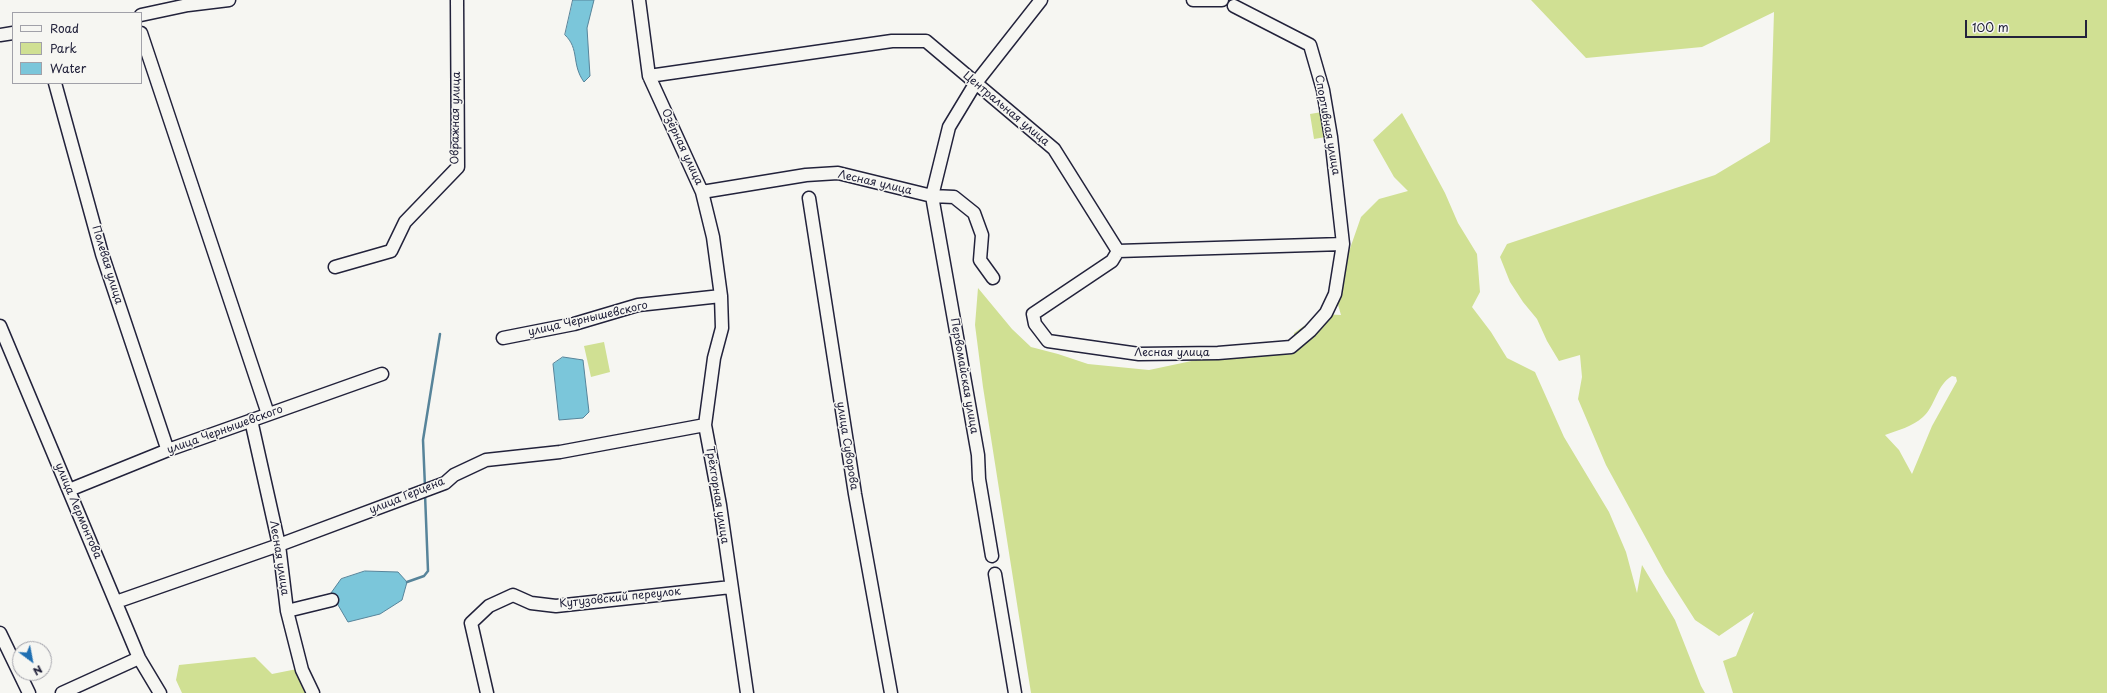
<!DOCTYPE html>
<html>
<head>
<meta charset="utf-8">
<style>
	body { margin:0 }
	#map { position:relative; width:2107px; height:693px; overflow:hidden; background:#f6f6f2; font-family:"Playpen Sans",sans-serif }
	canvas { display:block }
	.legend { position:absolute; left:12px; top:12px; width:130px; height:72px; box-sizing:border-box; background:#f6f6f2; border:1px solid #a1a1a9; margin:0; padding:5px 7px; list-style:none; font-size:12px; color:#22223b }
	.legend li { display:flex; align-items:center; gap:8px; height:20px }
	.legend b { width:20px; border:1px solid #a1a1a9 }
	.north { position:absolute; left:12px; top:641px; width:40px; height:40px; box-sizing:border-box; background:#f6f6f2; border:1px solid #a1a1a9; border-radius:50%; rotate:148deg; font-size:11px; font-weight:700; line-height:16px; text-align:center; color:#22223b }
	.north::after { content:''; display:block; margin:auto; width:14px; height:18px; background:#1f6fb2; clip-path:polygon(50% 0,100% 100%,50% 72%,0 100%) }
	.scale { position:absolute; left:1965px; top:20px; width:122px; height:18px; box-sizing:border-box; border:2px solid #22223b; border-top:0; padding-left:5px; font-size:12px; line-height:14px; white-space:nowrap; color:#22223b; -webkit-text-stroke:3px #f6f6f2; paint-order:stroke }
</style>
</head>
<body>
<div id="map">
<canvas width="2107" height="693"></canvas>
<ul class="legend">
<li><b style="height:5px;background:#f6f6f2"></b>Road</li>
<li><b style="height:11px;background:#d0e093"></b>Park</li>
<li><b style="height:11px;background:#7bc6da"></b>Water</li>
</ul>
<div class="north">N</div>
<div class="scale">100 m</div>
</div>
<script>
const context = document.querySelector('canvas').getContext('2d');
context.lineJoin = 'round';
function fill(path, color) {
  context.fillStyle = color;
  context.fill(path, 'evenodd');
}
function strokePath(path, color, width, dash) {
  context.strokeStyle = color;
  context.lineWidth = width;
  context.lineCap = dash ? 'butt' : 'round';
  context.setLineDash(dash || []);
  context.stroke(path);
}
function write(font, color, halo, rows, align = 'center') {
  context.font = font + ' "Playpen Sans",sans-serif';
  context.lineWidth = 3;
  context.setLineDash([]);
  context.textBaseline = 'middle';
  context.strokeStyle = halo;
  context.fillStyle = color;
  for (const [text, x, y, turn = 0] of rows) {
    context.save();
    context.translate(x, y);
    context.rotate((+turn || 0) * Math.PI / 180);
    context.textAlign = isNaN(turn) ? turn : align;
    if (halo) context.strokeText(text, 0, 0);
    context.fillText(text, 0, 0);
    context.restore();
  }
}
const green = new Path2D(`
	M 1531,0 L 2107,0 L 2107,693 L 1733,693 L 1723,661 L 1736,656 L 1754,612 L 1719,636 L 1695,620 L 1665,573 L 1606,465 L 1578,399 L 1582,377 L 1580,355 L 1559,361 L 1547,341 L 1537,319 L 1523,302 L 1510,282 L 1500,257 L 1507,244 L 1715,175 L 1770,142 L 1774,12 L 1702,47 L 1586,58 ZM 1952,376 L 1956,377 L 1957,381 L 1932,426 L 1912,474 L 1899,450 L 1885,435 C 1898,430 1912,427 1923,417 C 1935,407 1937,384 1952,376 Z
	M 1322,112 L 1326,137 L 1314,139 L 1310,114 Z
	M 1402,113 L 1445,193 L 1458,223 L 1477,254 L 1480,292 L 1472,307 L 1491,332 L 1507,358 L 1535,372 L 1564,437 L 1609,512 L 1626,552 L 1637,593 L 1642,565 L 1675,620 L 1701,686 L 1705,693 L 1031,693 L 983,387 L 975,325 L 978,288 L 1012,329 L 1031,347 L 1058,354 L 1088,364 L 1149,370 L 1201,359 L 1294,354 L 1294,333 L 1321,314 L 1341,315 L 1336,298 L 1339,280 L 1361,217 L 1379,199 L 1408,191 L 1394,177 L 1373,140 Z
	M 604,342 L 610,372 L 591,377 L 584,346 Z
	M 255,657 L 272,674 L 297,669 L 308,693 L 182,693 L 176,680 L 179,665 Z`);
const water = new Path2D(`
	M 573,0 L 594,0 L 587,28 L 590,76 L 584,82 C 571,64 580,49 565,35 Z
	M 563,357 L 583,360 L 589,412 L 583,418 L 559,420 L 553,364 Z
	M 365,571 L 398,572 L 407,582 L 402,600 L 380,614 L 348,622 L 331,593 L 341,579 Z`);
const stream = new Path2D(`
	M 425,487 L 423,440 L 440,334
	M 407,582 L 424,576 L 428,571 L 425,494`);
const minor = new Path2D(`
	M 639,0 L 649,76 L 702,192 L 713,237 L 721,296 L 722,328 L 714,358 L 705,425 L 720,505 L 747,693
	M 1193,0 L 1222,0
	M 141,15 L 188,5 L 229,0
	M 141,33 L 268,414
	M 0,35 L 13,33
	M 649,76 L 892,41 L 926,41 L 1054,149 L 1118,251 L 1343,244
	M 55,83 L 102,254 L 166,445
	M 702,192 L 806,175 L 838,173 L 932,196 L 954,197 L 974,213 L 982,235 L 980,260 L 993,278
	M 809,198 L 855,494 L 891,693
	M 1118,251 L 1112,261 L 1033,314 L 1035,324 L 1048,341 L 1139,354 L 1218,353 L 1291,347 L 1310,331 L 1326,313 L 1335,294 L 1343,244 L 1331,137 L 1323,90 L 1310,45 L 1234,6
	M 335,267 L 391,251 L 405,222 L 458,167 L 457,0
	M 0,326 L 139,658 L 160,693
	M 503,338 L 574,324 L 638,305 L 721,296
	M 251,420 L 279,545 L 287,611 L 302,670 L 313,693
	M 69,490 L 168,450 L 382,374
	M 992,556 L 979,479 L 978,455 L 932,196 L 949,127 L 975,84 L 1041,0
	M 995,574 L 1015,693
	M 116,602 L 279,545 L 445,483 L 454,475 L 486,460 L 560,452 L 705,425
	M 287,611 L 332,600
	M 0,633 L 29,693
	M 62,693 L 139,658
	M 487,693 L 471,623 L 489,606 L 513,595 L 531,603 L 556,606 L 731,587`);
const streetNames = [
	["Центральная улица",1006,109,40],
	["Овражная улица",456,118,-89],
	["Спортивная улица",1327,125,80],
	["Озёрная улица",682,147,65],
	["Лесная улица",875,183,13],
	["Полевая улица",107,265,73],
	["улица Чернышевского",588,319,-13],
	["Лесная улица",1172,353],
	["Первомайская улица",964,376,80],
	["улица Чернышевского",225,430,-20],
	["улица Суворова",847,446,81],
	["Трёхгорная улица",717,495,81],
	["улица Герцена",407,496,-22],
	["улица Лермонтова",78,511,67],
	["Лесная улица",279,558,81],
	["Кутузовский переулок",620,598,-6]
];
fill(green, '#d0e093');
fill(water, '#7bc6da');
strokePath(water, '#57849a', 1);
strokePath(stream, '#57849a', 2.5);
strokePath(minor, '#22223b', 15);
strokePath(minor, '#f6f6f2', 12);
write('11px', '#22223b', '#f6f6f2', streetNames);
</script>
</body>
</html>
